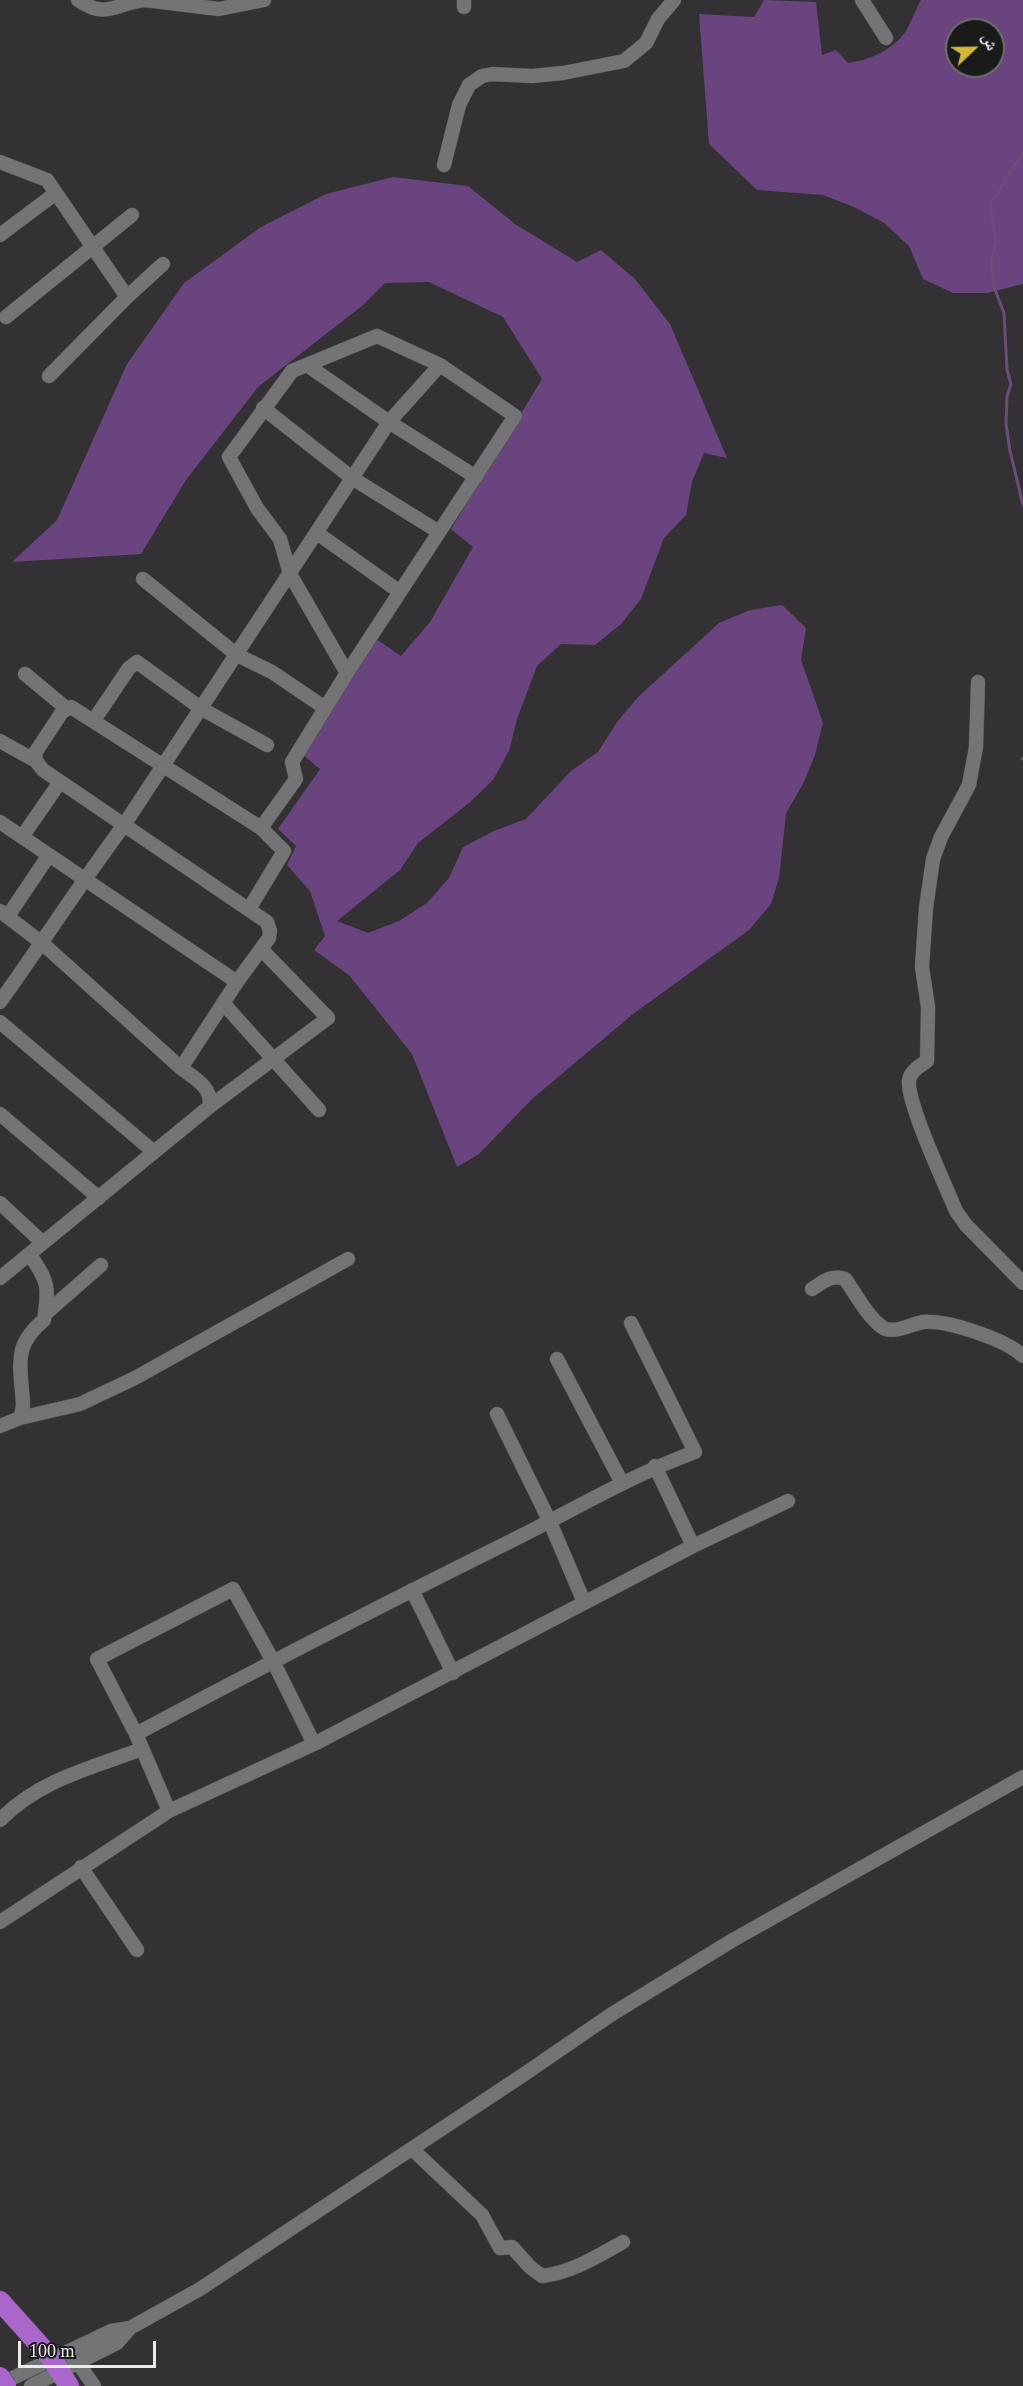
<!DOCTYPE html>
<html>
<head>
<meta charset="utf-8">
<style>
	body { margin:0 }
	#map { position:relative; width:1023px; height:2386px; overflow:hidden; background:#333134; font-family:"Times New Roman","Noto Naskh Arabic",serif }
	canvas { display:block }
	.north { position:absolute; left:945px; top:18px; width:60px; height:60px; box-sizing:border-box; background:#1a1a1b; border:2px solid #6e6e6f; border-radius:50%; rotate:68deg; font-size:16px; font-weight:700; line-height:24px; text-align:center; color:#ecebec }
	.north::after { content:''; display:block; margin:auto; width:21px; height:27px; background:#d0b736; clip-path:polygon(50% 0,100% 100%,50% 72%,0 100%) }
	.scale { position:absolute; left:18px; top:2341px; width:138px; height:27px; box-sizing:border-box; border:3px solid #ecebec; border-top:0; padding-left:8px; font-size:18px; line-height:21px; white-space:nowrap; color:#ecebec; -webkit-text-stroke:4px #1a1a1b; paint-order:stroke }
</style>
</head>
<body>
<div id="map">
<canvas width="1023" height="2386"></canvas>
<div class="north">ش</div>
<div class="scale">100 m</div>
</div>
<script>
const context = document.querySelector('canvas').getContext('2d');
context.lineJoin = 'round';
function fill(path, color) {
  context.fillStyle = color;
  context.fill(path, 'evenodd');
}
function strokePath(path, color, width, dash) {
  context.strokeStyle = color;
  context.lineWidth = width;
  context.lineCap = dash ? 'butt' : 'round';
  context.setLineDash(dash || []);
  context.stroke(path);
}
const green = new Path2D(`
	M 764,0 L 816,2 L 822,55 L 836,50 L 848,63 C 870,60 893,50 906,31 C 912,21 915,10 921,0 L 1023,0 L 1023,284 L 987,293 L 953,293 L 923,279 L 909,246 L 884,223 L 854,207 L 823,195 L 757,190 L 709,144 L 699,14 L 754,17 ZM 957,30 L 993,30 L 993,66 L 957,66 Z
	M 393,177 L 468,186 L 515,224 L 577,262 L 601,250 L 635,279 L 670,324 L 727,458 L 704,453 L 692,482 L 686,515 L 664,538 L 641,599 L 621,624 L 595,645 L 561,644 L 537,666 L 517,719 L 509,751 L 493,780 L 469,803 L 418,843 L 400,870 L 337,921 L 368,933 L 399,921 L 427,903 L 449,878 L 463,847 L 494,831 L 526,819 L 571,771 L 598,752 L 617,722 L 638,697 L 719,623 L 750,610 L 782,605 L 806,628 L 801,660 L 823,723 L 815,755 L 803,784 L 786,813 L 779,878 L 771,904 L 749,930 L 633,1014 L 532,1099 L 479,1154 L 457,1167 L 412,1054 L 349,975 L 314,950 L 325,936 L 310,891 L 287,865 L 296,846 L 278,829 L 320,769 L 302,754 L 376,639 L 401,656 L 430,622 L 473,547 L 451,529 L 542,379 L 503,317 L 429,282 L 385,283 L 363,305 L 258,387 L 186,480 L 141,554 L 12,562 L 57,520 L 127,364 L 184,283 L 261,227 L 326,194 Z`);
const stream = new Path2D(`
	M 1023,152 L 990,204 L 996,242 L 991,262 L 994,287 L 1004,313 L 1007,370 L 1011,384 L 1007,397 L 1006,424 L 1010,451 L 1023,505
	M 1022,759 L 1023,758`);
const minor = new Path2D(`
	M 78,0 C 107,20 115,3 145,0 L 219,9 L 264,0
	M 862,0 L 886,38
	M 464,7 L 464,0
	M 0,162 L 47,180 L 127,297
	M 444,165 L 459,105 L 469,85 L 482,76 L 492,74 L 532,76 L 563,73 L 624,61 L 646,43 L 658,19 L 674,0
	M 0,235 L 56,193
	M 6,317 L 132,215
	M 307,365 L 389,422 L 476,477
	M 49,376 L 127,297 L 163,264
	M 263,408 L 352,478 L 439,532
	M 317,533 L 400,592
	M 143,579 L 237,655 L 272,672 L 325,708
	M 25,674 L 66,708
	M 978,682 L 976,747 L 969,785 L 941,837 L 933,859 L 926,908 L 922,967 L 928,1007 L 927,1061 C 920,1066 910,1071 909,1081 C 907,1104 946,1186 956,1211 L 966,1225 L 1023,1283
	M 94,720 L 129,668 L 137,662 L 202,709 L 267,745
	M 0,741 L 36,761
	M 0,822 L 237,982
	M 22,837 L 60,782
	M 249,909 L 284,851 L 261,828 L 296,779 L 292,762 L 347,673 L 515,416 L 440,365 L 377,336 L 292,371 L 229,457 L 257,508 L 280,539 L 290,574 L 347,673
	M 0,911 L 42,943 L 181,1068 C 194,1078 214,1088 209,1107 L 0,1278
	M 8,916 L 49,855
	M 0,1002 C 42,943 81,883 124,825 L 389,422 L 440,365
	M 223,1003 L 319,1110
	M 0,1022 L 154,1152
	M 181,1068 L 237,982 L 269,938 L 270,931 L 267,922 L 43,770 L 36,761 L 35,753 L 62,712 L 71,707 L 261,828
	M 209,1107 L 328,1018 L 261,949
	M 0,1114 L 99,1198
	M 0,1203 L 43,1243
	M 812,1289 C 823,1282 832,1274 845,1279 C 856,1294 867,1316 882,1327 C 893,1335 911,1324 923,1322 C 947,1320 1005,1339 1023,1356
	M 45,1314 L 101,1265
	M 557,1359 L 622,1483
	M 497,1414 L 550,1522 L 584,1602
	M 20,1418 C 24,1409 23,1401 22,1391 C 19,1358 17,1342 44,1320 C 49,1288 49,1281 29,1254
	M 0,1426 L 20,1418 L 80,1404 L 135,1378 L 348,1259
	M 655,1466 L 693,1546
	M 412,1590 L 453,1673
	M 136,1734 C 261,1667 388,1602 515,1539 C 575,1509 632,1475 695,1452 L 631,1323
	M 169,1811 L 136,1734 L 97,1659 L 233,1589 L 274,1663 L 314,1744
	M 0,1820 C 39,1780 91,1768 142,1749
	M 81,1867 L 137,1950
	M 0,1922 L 169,1811 L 314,1744 L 693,1546 L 788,1501
	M 412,2149 L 482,2215 L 500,2248 L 512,2247 L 530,2267 L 542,2276 C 571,2273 598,2256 623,2242
	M 78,2363 L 94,2386
	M 0,2384 L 111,2331 L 130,2328
	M 31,2386 L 117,2343 L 130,2328 L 200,2289 L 523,2075 L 612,2014 L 733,1940 L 1023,1777`);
const highway = new Path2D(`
	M 0,2301 L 52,2359 L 69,2386`);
const highwayBridge = new Path2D(`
	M 0,2377 L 6,2386`);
fill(green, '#6a447e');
strokePath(stream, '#6b4e78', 3);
strokePath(minor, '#515051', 15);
strokePath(highway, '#515051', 21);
strokePath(minor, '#747375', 14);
strokePath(highway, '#a966cb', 20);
strokePath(highwayBridge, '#515051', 21, []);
strokePath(highwayBridge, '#a966cb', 20);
</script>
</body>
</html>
